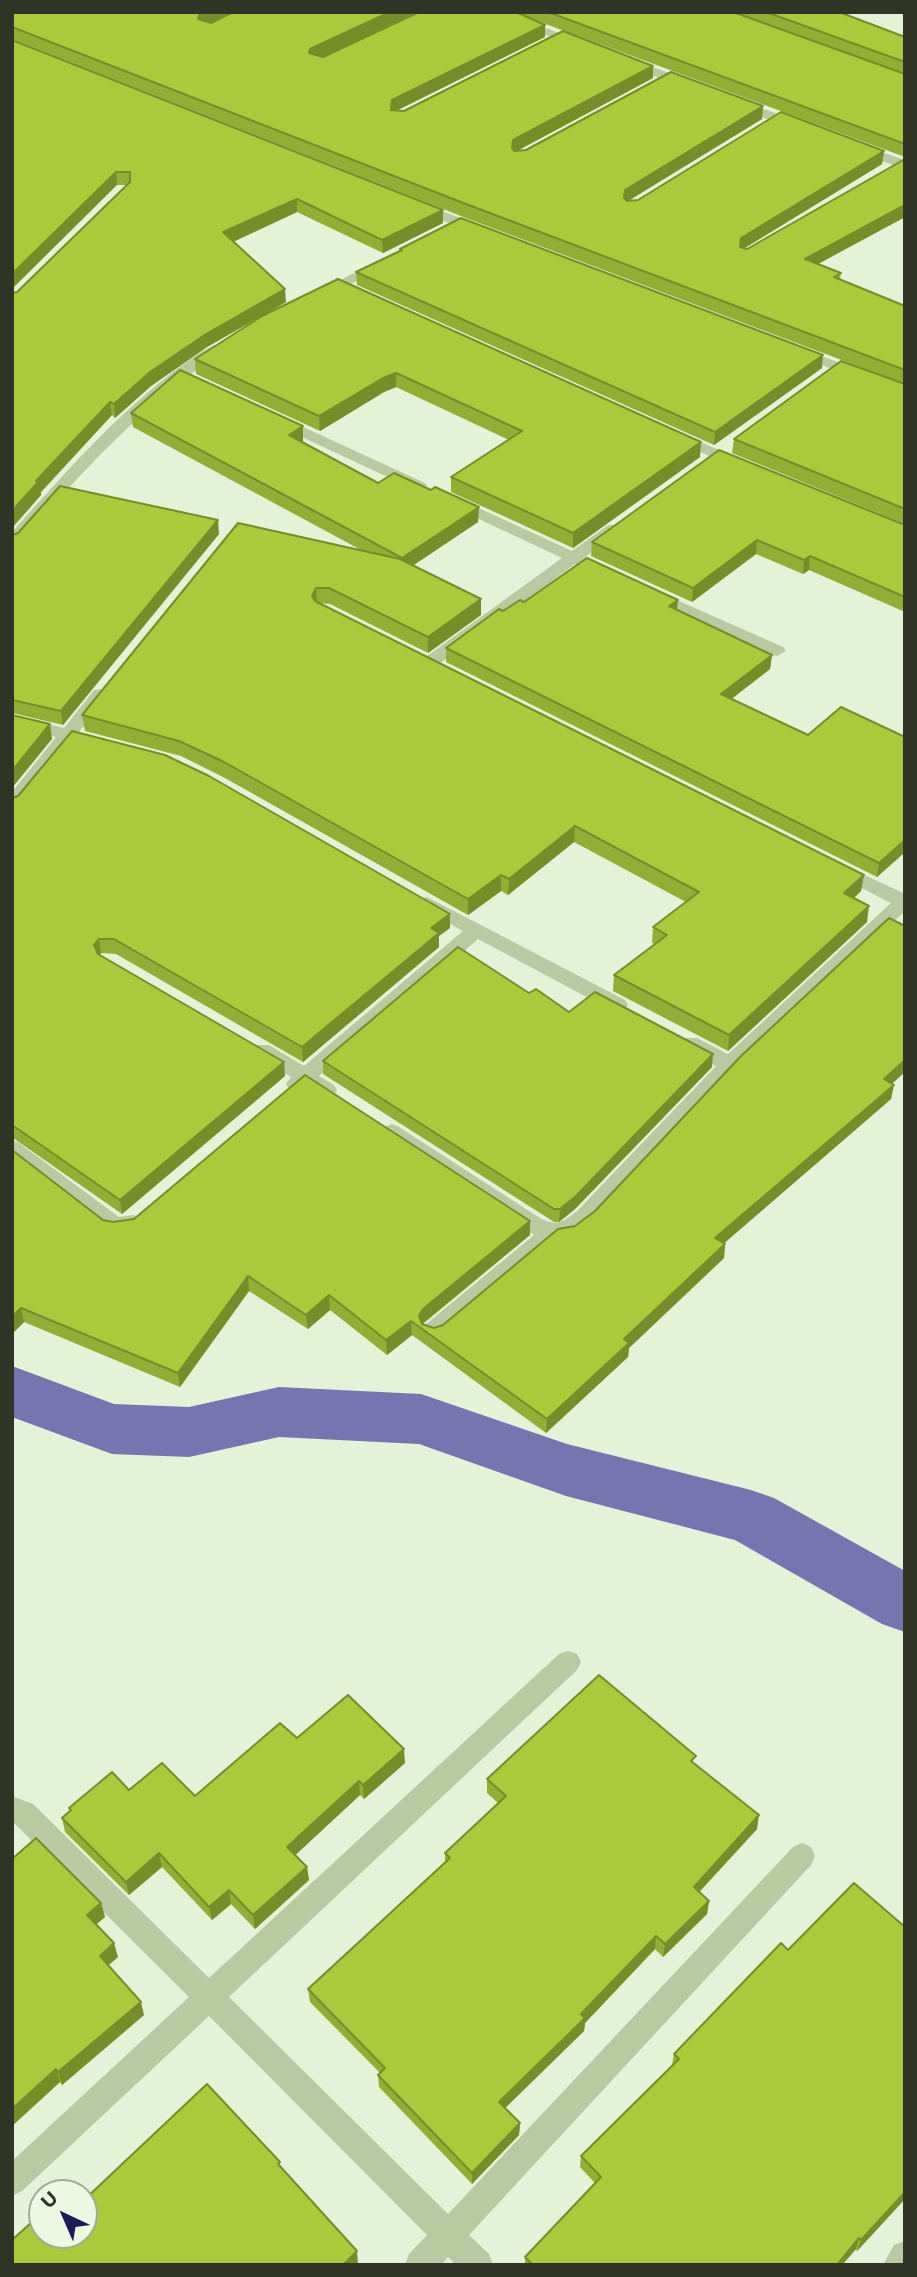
<!DOCTYPE html>
<html>
<head>
<meta charset="utf-8">
<style>
	body { margin:0 }
	#map { position:relative; width:917px; height:2277px; overflow:hidden; background:#e4f2d7; font-family:Montserrat,sans-serif }
	canvas { display:block }
	.frame { position:absolute; inset:0; border:14px solid #303425; pointer-events:none }
	.north { position:absolute; left:28px; top:2179px; width:70px; height:70px; box-sizing:border-box; background:#eef9e3; border:2px solid #a2aa97; border-radius:50%; rotate:316deg; font-size:19px; font-weight:700; line-height:28px; text-align:center; color:#303425 }
	.north::after { content:''; display:block; margin:auto; width:24px; height:32px; background:#1c1a57; clip-path:polygon(50% 0,100% 100%,50% 72%,0 100%) }
</style>
</head>
<body>
<div id="map">
<canvas width="917" height="2277"></canvas>
<div class="frame"></div>
<div class="north">U</div>
</div>
<script>
const context = document.querySelector('canvas').getContext('2d');
context.lineJoin = 'round';
function fill(path, color) {
  context.fillStyle = color;
  context.fill(path, 'evenodd');
}
function strokePath(path, color, width, dash) {
  context.strokeStyle = color;
  context.lineWidth = width;
  context.lineCap = dash ? 'butt' : 'round';
  context.setLineDash(dash || []);
  context.stroke(path);
}
const canal = new Path2D(`
	M 12,1366 L 114,1404 L 189,1407 L 279,1387 L 421,1394 L 567,1444 L 751,1490 L 774,1498 L 905,1571 L 905,1632 L 882,1624 L 735,1540 L 566,1496 L 419,1444 L 279,1437 L 189,1457 L 112,1454 L 12,1417 Z`);
const minor = new Path2D(`
	M 489,12 L 507,12 L 588,45 L 578,48 Z
	M 628,58 L 694,82 L 696,85 L 690,89 L 686,88 L 624,65 L 624,59 Z
	M 736,99 L 803,123 L 804,126 L 798,130 L 793,129 L 732,106 L 730,103 Z
	M 858,144 L 905,160 L 905,169 L 853,151 L 852,148 Z
	M 418,202 L 487,228 L 489,231 L 482,235 L 477,234 L 413,209 L 411,206 Z
	M 380,260 L 385,261 L 385,267 L 323,298 L 313,298 L 311,295 Z
	M 219,344 L 224,345 L 226,348 L 224,351 C 143,404 81,473 18,545 L 12,547 L 12,532 C 63,475 113,418 173,372 C 187,362 203,348 219,344 Z
	M 797,347 L 905,387 L 905,396 L 792,354 L 790,351 Z
	M 277,415 L 425,483 L 427,486 L 419,491 L 413,489 L 272,423 L 269,420 Z
	M 676,431 L 744,461 L 747,464 L 739,469 L 734,467 L 671,439 L 668,436 L 671,433 Z
	M 455,497 L 572,551 L 608,525 L 620,525 L 622,528 L 620,531 L 585,557 L 614,573 L 606,578 L 575,564 L 435,667 L 423,667 L 420,663 L 423,659 L 562,558 L 449,505 L 447,502 L 449,499 Z
	M 652,589 L 783,647 L 786,651 L 777,656 L 771,655 L 646,598 L 644,594 L 646,590 Z
	M 100,689 L 109,694 L 79,732 L 101,738 L 104,742 L 101,746 L 95,748 L 72,741 L 18,809 L 12,811 L 12,792 L 56,737 L 12,726 L 12,715 L 64,728 L 94,690 Z
	M 837,862 L 905,894 L 905,911 L 737,1069 L 593,1223 L 573,1237 L 556,1241 L 441,1337 L 433,1340 L 425,1337 L 422,1331 L 425,1325 L 534,1235 L 385,1137 L 382,1132 L 385,1127 L 392,1124 L 399,1127 L 540,1218 C 557,1227 563,1222 577,1211 L 716,1066 L 683,1048 L 680,1043 L 683,1038 L 697,1038 L 728,1054 L 891,903 L 830,872 L 828,868 L 830,864 Z
	M 427,897 L 625,1000 L 628,1005 L 625,1010 L 611,1010 L 478,939 L 319,1076 L 334,1085 L 337,1090 L 334,1095 C 323,1099 316,1093 306,1087 L 296,1091 L 289,1089 L 286,1084 L 291,1077 L 255,1055 L 252,1050 L 255,1045 L 269,1045 L 304,1066 L 463,931 L 420,907 L 417,903 L 420,899 Z
	M 12,1140 L 19,1143 L 119,1217 L 133,1215 L 141,1217 L 144,1223 L 141,1229 L 115,1234 L 107,1232 L 12,1159 Z
	M 568,1651 L 577,1654 L 581,1662 L 577,1670 L 229,1997 L 448,2214 L 793,1847 L 802,1843 L 811,1847 L 815,1856 L 811,1865 L 469,2235 L 489,2254 L 493,2265 L 456,2265 L 448,2257 L 441,2265 L 405,2265 L 409,2254 L 427,2235 L 209,2016 L 22,2191 L 12,2196 L 12,2161 L 189,1997 L 12,1821 L 12,1796 L 33,1804 L 209,1978 L 559,1654 Z
	M 905,2241 L 905,2265 L 883,2265 L 894,2245 Z`);
const wall = new Path2D(`
	M 12,12 L 231,12 L 210,23 L 211,23 L 233,12 L 417,12 L 322,57 L 323,57 L 419,12 L 839,12 L 905,37 L 905,157 L 524,16 L 545,25 L 545,37 L 397,110 L 404,111 L 653,78 L 517,151 L 526,150 L 763,106 L 762,119 L 628,200 L 638,200 L 884,151 L 882,164 L 744,248 L 747,249 L 905,217 L 818,264 L 841,273 L 840,279 L 905,306 L 905,384 L 466,218 L 12,39 Z
	M 12,40 L 443,210 L 443,223 L 383,253 L 297,212 L 233,242 L 286,302 L 207,347 L 151,386 L 115,418 L 112,415 L 41,492 L 41,495 L 12,528 L 17,292 L 126,185 L 117,185 Z
	M 400,249 L 822,368 L 714,445 L 357,285 L 356,272 L 400,251 Z
	M 262,316 L 700,457 L 573,548 L 451,492 L 451,477 L 509,440 L 396,387 L 384,392 L 320,431 L 196,374 L 195,359 Z
	M 905,384 L 905,524 L 732,453 L 734,439 Z
	M 131,413 L 303,441 L 302,441 L 378,483 L 431,490 L 479,507 L 478,522 L 413,565 L 481,599 L 481,615 L 428,653 L 330,604 L 321,603 L 861,891 L 854,898 L 867,922 L 728,1051 L 613,991 L 614,975 L 655,944 L 652,943 L 653,927 L 686,902 L 574,842 L 508,895 L 501,891 L 468,915 L 225,778 L 181,756 L 85,731 L 82,715 L 361,550 L 133,427 Z
	M 905,525 L 905,612 L 809,570 L 803,574 L 756,554 L 692,602 L 591,556 L 592,542 Z
	M 219,534 L 63,725 L 12,713 L 12,535 Z
	M 678,600 L 677,609 L 772,655 L 770,669 L 731,699 L 808,735 L 905,737 L 905,852 L 877,877 L 446,662 L 446,648 L 503,611 L 524,602 Z
	M 12,798 L 450,914 L 450,928 L 439,936 L 439,947 L 303,1062 L 116,954 L 101,953 L 100,955 L 285,1076 L 122,1214 L 13,1138 L 12,1138 Z
	M 905,926 L 905,1072 L 892,1084 L 891,1099 L 724,1243 L 725,1244 L 724,1258 L 629,1348 L 628,1357 L 546,1433 L 412,1335 L 387,1355 L 330,1310 L 308,1329 L 249,1291 L 180,1387 L 24,1322 L 14,1332 L 12,1331 L 12,1150 L 103,1220 L 113,1222 L 530,1235 L 423,1324 L 434,1328 L 443,1325 L 595,1211 Z
	M 529,993 L 569,1012 L 712,1067 L 575,1209 L 559,1222 L 554,1222 L 323,1074 L 323,1061 Z
	M 297,1738 L 405,1763 L 364,1799 L 360,1795 L 295,1855 L 307,1867 L 309,1880 L 255,1929 L 231,1904 L 212,1920 L 162,1867 L 129,1895 L 65,1832 L 62,1818 L 70,1812 L 69,1808 L 129,1790 L 195,1796 Z
	M 695,1765 L 757,1829 L 699,1892 L 709,1901 L 707,1914 L 663,1957 L 655,1949 L 585,2023 L 584,2031 L 505,2108 L 520,2123 L 519,2135 L 472,2184 L 379,2087 L 378,2075 L 380,2073 L 310,2002 L 308,1989 L 445,1862 L 445,1853 L 498,1803 L 487,1793 L 487,1779 Z
	M 12,1859 L 101,1903 L 105,1917 L 96,1924 L 118,1957 L 108,1965 L 144,2015 L 62,2085 L 60,2082 L 12,2126 Z
	M 674,2054 L 905,2199 L 857,2251 L 856,2249 L 842,2265 L 525,2265 L 525,2257 L 595,2183 L 580,2167 L 581,2156 L 672,2065 Z`);
const shadedWall = new Path2D(`
	M 205,12 L 231,12 L 200,28 L 198,19 L 199,15 Z
	M 390,12 L 417,12 L 311,62 L 309,53 L 310,49 Z
	M 545,25 L 545,37 L 392,113 L 391,123 L 392,100 Z
	M 653,66 L 653,78 L 513,153 L 512,148 L 513,140 Z
	M 763,106 L 762,119 L 625,203 L 623,211 L 625,190 Z
	M 884,151 L 882,164 L 740,251 L 741,238 Z
	M 116,172 L 117,185 L 12,289 L 12,274 Z
	M 297,199 L 297,212 L 224,246 L 223,232 Z
	M 905,205 L 905,217 L 803,272 L 805,259 Z
	M 443,210 L 443,223 L 383,253 L 382,240 Z
	M 285,289 L 286,302 L 207,347 L 151,386 L 115,418 L 114,404 L 150,372 L 206,334 Z
	M 823,355 L 822,368 L 714,445 L 715,432 Z
	M 396,373 L 396,387 L 384,392 L 320,431 L 319,416 L 383,378 Z
	M 110,402 L 112,415 L 41,492 L 41,495 L 12,528 L 12,511 L 36,481 Z
	M 303,426 L 303,441 L 290,449 L 289,435 Z
	M 701,442 L 700,457 L 573,548 L 573,533 Z
	M 479,507 L 478,522 L 402,573 L 402,558 Z
	M 218,520 L 219,534 L 63,725 L 61,711 Z
	M 757,540 L 756,554 L 692,602 L 693,588 Z
	M 810,556 L 809,570 L 803,574 L 804,560 Z
	M 316,588 L 317,603 L 312,596 Z
	M 481,599 L 481,615 L 428,653 L 428,637 Z
	M 678,600 L 676,614 L 669,606 Z
	M 772,655 L 770,669 L 720,708 L 721,694 Z
	M 50,724 L 52,739 L 12,788 L 12,771 Z
	M 575,826 L 574,842 L 508,895 L 509,879 Z
	M 905,840 L 905,852 L 877,877 L 879,863 Z
	M 501,875 L 501,891 L 468,915 L 468,899 Z
	M 864,875 L 861,891 L 842,909 L 844,893 Z
	M 869,906 L 867,922 L 728,1051 L 729,1035 Z
	M 450,914 L 450,928 L 439,936 L 439,947 L 303,1062 L 302,1047 L 431,928 Z
	M 99,939 L 101,953 L 96,960 L 94,945 Z
	M 713,1054 L 712,1067 L 575,1209 L 559,1222 L 560,1209 Z
	M 905,1060 L 905,1072 L 881,1093 L 884,1079 Z
	M 284,1062 L 285,1076 L 122,1214 L 120,1200 Z
	M 894,1085 L 891,1099 L 714,1252 L 715,1238 Z
	M 530,1221 L 530,1235 L 423,1323 L 421,1328 L 419,1316 L 423,1309 Z
	M 725,1244 L 724,1258 L 629,1348 L 628,1357 L 546,1433 L 547,1419 L 624,1339 Z
	M 248,1276 L 249,1291 L 180,1387 L 178,1373 Z
	M 329,1295 L 330,1310 L 308,1329 L 306,1315 Z
	M 21,1308 L 24,1322 L 14,1332 L 12,1317 Z
	M 411,1321 L 412,1335 L 387,1355 L 386,1340 Z
	M 404,1749 L 405,1763 L 364,1799 L 363,1785 Z
	M 359,1781 L 360,1795 L 289,1861 L 287,1847 Z
	M 759,1815 L 757,1829 L 692,1900 L 694,1887 Z
	M 159,1853 L 162,1867 L 129,1895 L 126,1882 Z
	M 307,1867 L 309,1880 L 255,1929 L 253,1915 Z
	M 229,1890 L 231,1904 L 212,1920 L 209,1907 Z
	M 709,1901 L 707,1914 L 663,1957 L 665,1944 Z
	M 101,1903 L 105,1917 L 91,1929 L 87,1915 Z
	M 656,1936 L 655,1949 L 585,2023 L 584,2031 L 499,2114 L 499,2102 Z
	M 114,1943 L 118,1957 L 103,1970 L 100,1956 Z
	M 141,2002 L 144,2015 L 62,2085 L 58,2072 Z
	M 56,2069 L 60,2082 L 12,2126 L 12,2109 Z
	M 520,2123 L 519,2135 L 472,2184 L 472,2173 Z
	M 905,2192 L 905,2199 L 857,2251 L 861,2240 Z
	M 859,2238 L 856,2249 L 842,2265 L 837,2265 Z
	M 357,2251 L 358,2264 L 357,2265 L 343,2265 Z`);
const building = new Path2D(`
	M 12,12 L 205,12 L 199,15 L 198,19 L 211,23 L 233,12 L 390,12 L 310,49 L 309,53 L 323,57 L 419,12 L 516,12 L 545,25 L 392,100 L 391,110 L 404,111 L 563,31 L 653,66 L 513,140 L 512,148 L 514,151 L 526,150 L 671,72 L 763,106 L 625,190 L 624,198 L 627,201 L 638,200 L 781,112 L 884,151 L 741,238 L 740,247 L 747,249 L 905,159 L 905,205 L 805,259 L 841,273 L 834,277 L 905,306 L 905,370 L 466,204 L 12,27 Z
	M 548,12 L 733,12 L 905,74 L 905,144 Z
	M 766,12 L 839,12 L 905,37 L 905,62 Z
	M 12,40 L 443,210 L 382,240 L 297,199 L 223,232 L 285,289 L 206,334 L 150,372 L 114,404 L 110,402 L 36,481 L 39,481 L 12,511 L 12,293 L 17,292 L 130,182 L 130,172 L 116,172 L 12,274 Z
	M 461,218 L 823,355 L 715,432 L 356,272 L 402,250 L 400,249 Z
	M 338,279 L 701,442 L 573,533 L 451,477 L 522,431 L 396,373 L 383,378 L 319,416 L 195,359 L 262,316 Z
	M 841,361 L 905,384 L 905,509 L 734,439 Z
	M 180,370 L 303,426 L 289,435 L 378,483 L 394,473 L 431,490 L 435,487 L 479,507 L 402,558 L 131,413 Z
	M 719,450 L 905,525 L 905,597 L 810,556 L 804,560 L 757,540 L 693,588 L 592,542 Z
	M 60,486 L 218,520 L 61,711 L 12,700 L 12,535 L 18,533 Z
	M 238,523 L 400,559 L 481,599 L 428,637 L 329,588 L 316,588 L 312,596 L 315,601 L 864,875 L 844,893 L 869,906 L 729,1035 L 614,975 L 667,935 L 653,927 L 699,892 L 575,826 L 509,879 L 501,875 L 468,899 L 224,762 L 179,741 L 82,715 Z
	M 587,558 L 678,600 L 669,606 L 772,655 L 721,694 L 808,735 L 841,707 L 905,737 L 905,840 L 879,863 L 446,648 L 499,609 L 503,611 L 520,600 L 524,602 Z
	M 12,715 L 50,724 L 12,771 Z
	M 72,731 L 165,755 L 209,776 L 450,914 L 431,928 L 439,933 L 302,1047 L 114,939 L 99,939 L 94,945 L 98,954 L 284,1062 L 120,1200 L 12,1125 L 12,798 L 18,796 Z
	M 889,918 L 905,926 L 905,1060 L 884,1079 L 894,1085 L 715,1238 L 725,1244 L 624,1339 L 629,1343 L 547,1419 L 411,1321 L 386,1340 L 329,1295 L 306,1315 L 248,1276 L 178,1373 L 21,1308 L 12,1317 L 12,1150 L 103,1220 L 113,1222 L 134,1219 L 305,1075 L 530,1221 L 423,1309 L 419,1316 L 422,1324 L 434,1328 L 443,1325 L 558,1229 L 575,1226 L 595,1211 L 741,1056 Z
	M 458,947 L 529,993 L 536,989 L 569,1012 L 595,992 L 713,1054 L 576,1196 L 560,1209 L 554,1209 L 323,1061 Z
	M 599,1675 L 696,1756 L 691,1761 L 759,1815 L 694,1887 L 709,1901 L 665,1944 L 656,1936 L 581,2014 L 585,2018 L 499,2102 L 520,2123 L 472,2173 L 378,2075 L 385,2068 L 308,1989 L 450,1858 L 445,1853 L 506,1796 L 487,1779 Z
	M 348,1695 L 404,1749 L 363,1785 L 359,1781 L 287,1847 L 307,1867 L 253,1915 L 229,1890 L 209,1907 L 159,1853 L 126,1882 L 62,1818 L 71,1810 L 69,1808 L 112,1772 L 129,1790 L 162,1763 L 195,1796 L 280,1723 L 297,1738 Z
	M 36,1838 L 101,1903 L 87,1915 L 114,1943 L 100,1956 L 141,2002 L 58,2072 L 56,2069 L 12,2109 L 12,1859 Z
	M 854,1883 L 905,1927 L 905,2192 L 861,2240 L 859,2238 L 837,2265 L 533,2265 L 525,2257 L 601,2177 L 581,2156 L 679,2059 L 674,2054 L 781,1943 L 788,1950 Z
	M 207,2084 L 280,2162 L 278,2164 L 357,2251 L 343,2265 L 12,2265 L 12,2240 L 33,2221 L 42,2231 L 42,2235 L 45,2235 L 46,2236 L 48,2235 L 84,2235 L 84,2200 Z`);
fill(canal, '#7675af');
fill(minor, '#b9caa3');
fill(wall, '#92ae34');
fill(shadedWall, '#778d2a');
fill(building, '#aaca3c');
strokePath(building, '#778d2a', 2);
</script>
</body>
</html>
